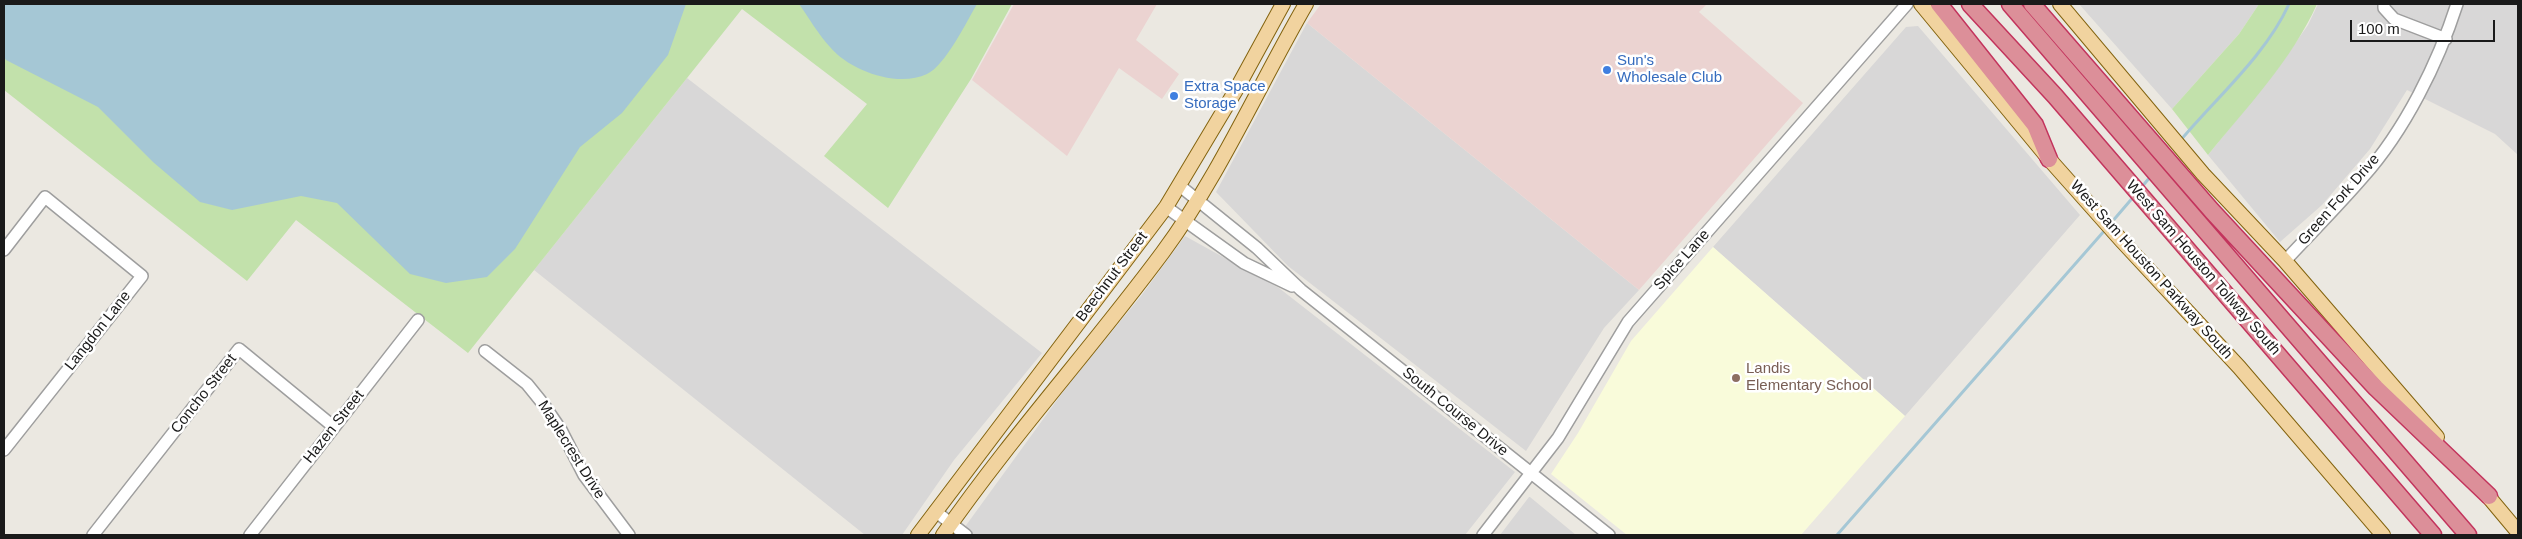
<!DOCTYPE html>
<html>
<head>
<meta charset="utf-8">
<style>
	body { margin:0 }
	#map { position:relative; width:2522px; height:539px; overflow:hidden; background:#ebe8e1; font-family:Arial,sans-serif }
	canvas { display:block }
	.frame { position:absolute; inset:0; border:5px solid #1a1a1a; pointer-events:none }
	.scale { position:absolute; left:2350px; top:20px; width:145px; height:22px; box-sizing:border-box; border:2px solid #1a1a1a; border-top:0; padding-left:6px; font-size:15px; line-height:18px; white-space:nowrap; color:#1a1a1a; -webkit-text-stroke:4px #fff; paint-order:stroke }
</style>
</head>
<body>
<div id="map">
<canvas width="2522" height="539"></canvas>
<div class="frame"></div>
<div class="scale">100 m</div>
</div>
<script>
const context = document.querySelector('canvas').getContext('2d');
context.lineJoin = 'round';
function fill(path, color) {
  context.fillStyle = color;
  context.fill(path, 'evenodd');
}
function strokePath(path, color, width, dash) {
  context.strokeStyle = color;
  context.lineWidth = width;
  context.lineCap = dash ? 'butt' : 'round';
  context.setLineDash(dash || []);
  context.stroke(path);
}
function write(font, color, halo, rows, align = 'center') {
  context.font = font + ' Arial,sans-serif';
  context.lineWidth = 5;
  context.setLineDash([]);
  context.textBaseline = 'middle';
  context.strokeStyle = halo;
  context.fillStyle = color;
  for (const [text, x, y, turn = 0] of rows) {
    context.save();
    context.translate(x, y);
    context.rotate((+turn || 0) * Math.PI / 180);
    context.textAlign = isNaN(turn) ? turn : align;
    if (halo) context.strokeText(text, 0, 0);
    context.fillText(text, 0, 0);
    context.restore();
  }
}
const residential = new Path2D(`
	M 2079,4 L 2259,4 L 2239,34 L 2172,109 Z
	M 2318,4 L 2518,4 L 2518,155 L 2495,134 L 2407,90 L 2370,149 L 2322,205 L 2280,242 L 2208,155 L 2275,72 L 2308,25 Z
	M 1307,23 L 1639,290 L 1604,328 L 1526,451 L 1288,266 L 1216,192 Z
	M 1918,26 L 2080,215 L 1905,416 L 1713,247 L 1906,27 Z
	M 687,78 L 1042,353 L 954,460 L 902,535 L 865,535 L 534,270 Z
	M 1185,236 L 1279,288 L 1515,472 L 1465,535 L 959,535 L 1068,385 L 1141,296 Z
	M 1529,497 L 1530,497 L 1576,535 L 1500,535 Z`);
const commercial = new Path2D(`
	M 1014,4 L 1157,4 L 1136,40 L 1179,74 L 1162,99 L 1119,68 L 1067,156 L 972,80 Z
	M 1321,4 L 1707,4 L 1699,12 L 1803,103 L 1639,290 L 1307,23 Z`);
const education = new Path2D(`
	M 1713,247 L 1905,416 L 1801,535 L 1627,535 L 1551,474 L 1578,433 L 1631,341 Z`);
const grass = new Path2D(`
	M 4,4 L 1012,4 L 971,79 L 888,208 L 824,156 L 867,104 L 742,9 L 468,353 L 296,220 L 247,281 L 4,90 Z
	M 2259,4 L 2317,4 C 2292,60 2247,107 2208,155 L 2172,109 L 2239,34 Z`);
const water = new Path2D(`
	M 4,4 L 686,4 L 668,55 L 622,113 L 580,147 L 515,249 L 487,277 L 446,283 L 410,274 L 337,203 L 301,196 L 232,210 L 200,202 L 153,162 L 98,107 L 6,60 L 4,57 Z
	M 799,4 L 977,4 C 967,21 945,66 927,74 C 898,88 850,71 830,47 C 818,34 809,18 799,4 Z`);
const stream = new Path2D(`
	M 2180,141 C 2216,98 2266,55 2289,4
	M 2140,189 L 2151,176
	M 2111,223 L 2135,195
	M 1837,535 L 2105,230`);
const minor = new Path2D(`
	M 2384,4 L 2384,8 L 2394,19 L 2446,39
	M 1180,186 L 1257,248 L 1301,290 L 1609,535
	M 1166,207 L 1244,263 L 1292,286
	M 4,250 L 45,197 L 142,276 L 4,450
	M 2285,261 C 2311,233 2338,206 2363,177 C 2405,130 2438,63 2457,4
	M 485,351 L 527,384 L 544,405 L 561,430 L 584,475 L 629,535
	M 935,511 L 966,535
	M 93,535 L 239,349 L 334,427
	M 250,535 L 418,320
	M 1483,535 L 1558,438 L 1628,322 L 1907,4`);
const major = new Path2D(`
	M 1921,4 L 2049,159 L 2121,240 L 2239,367 L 2383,535
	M 2060,4 L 2203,174 L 2285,261 L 2437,437
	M 2482,489 L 2518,532
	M 918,535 L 1166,207 L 1236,90 L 1283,4
	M 943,535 C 1011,437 1092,348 1163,252 C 1219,176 1259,85 1306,4`);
const highway = new Path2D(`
	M 1939,4 L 2035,125 L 2049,159
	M 1970,4 L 2055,96 L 2433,535
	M 2010,4 L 2468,535
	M 2032,4 L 2212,211 L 2376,388 L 2489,496`);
const markers = [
	[1607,70,5,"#3f7fe0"],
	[1174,96,5,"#3f7fe0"],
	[1736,378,5,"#8d6e63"]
];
const shopNames = [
	["Sun's",1617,61],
	["Wholesale Club",1617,78],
	["Extra Space",1184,87],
	["Storage",1184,104]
];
const streetNames = [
	["Green Fork Drive",2339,200,-49],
	["Spice Lane",1682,260,-48],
	["West Sam Houston Tollway South",2203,268,49],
	["West Sam Houston Parkway South",2151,270,48],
	["Beechnut Street",1112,277,-53],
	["Langdon Lane",98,331,-52],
	["Concho Street",204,394,-52],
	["South Course Drive",1455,412,39],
	["Hazen Street",334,427,-52],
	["Maplecrest Drive",571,450,58]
];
const educationNames = [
	["Landis",1746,369],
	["Elementary School",1746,386]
];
fill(residential, '#d8d7d7');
fill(commercial, '#ebd3d1');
fill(education, '#f9fbda');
fill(grass, '#c2e1ab');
fill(water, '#a5c7d5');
strokePath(stream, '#a5c7d5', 3);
strokePath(minor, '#9e9e9e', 14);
strokePath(major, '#83630e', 16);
strokePath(highway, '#c3345d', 19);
strokePath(minor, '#fff', 11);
strokePath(major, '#f1d39f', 14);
strokePath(highway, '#dc8f99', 16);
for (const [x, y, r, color] of markers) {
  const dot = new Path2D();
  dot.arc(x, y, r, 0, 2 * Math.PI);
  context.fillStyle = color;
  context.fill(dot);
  strokePath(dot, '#fff', 2);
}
write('15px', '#366cbe', '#fff', shopNames, 'left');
write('15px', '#1a1a1a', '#fff', streetNames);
write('15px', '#785e54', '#fff', educationNames, 'left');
</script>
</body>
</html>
